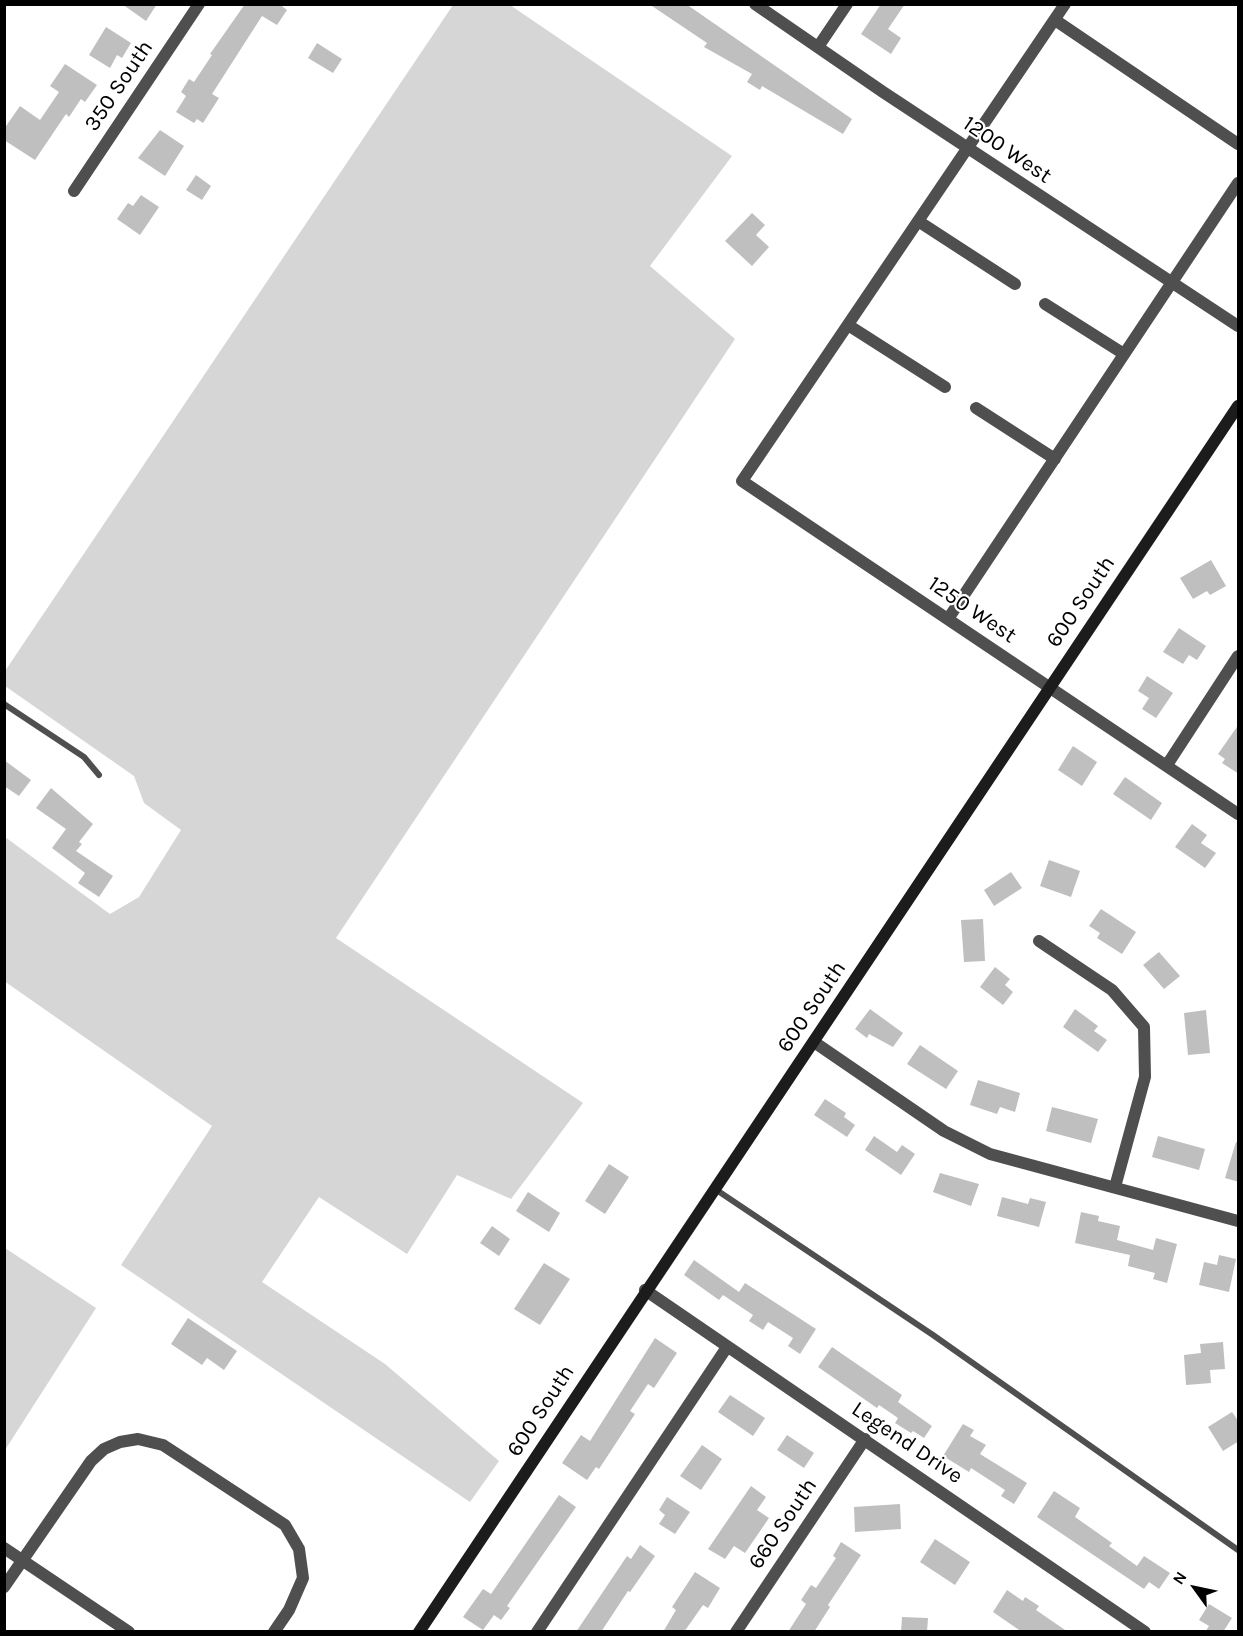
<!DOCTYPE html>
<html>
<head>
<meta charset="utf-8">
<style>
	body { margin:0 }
	#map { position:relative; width:1243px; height:1636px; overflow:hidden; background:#fff; font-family:Karla,sans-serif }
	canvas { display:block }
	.frame { position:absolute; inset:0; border:6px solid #000; pointer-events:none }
	.north { position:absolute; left:1165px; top:1558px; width:60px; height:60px; -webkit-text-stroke:4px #fff; paint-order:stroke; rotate:303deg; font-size:16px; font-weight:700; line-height:24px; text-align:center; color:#000 }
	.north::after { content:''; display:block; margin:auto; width:21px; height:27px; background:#000; clip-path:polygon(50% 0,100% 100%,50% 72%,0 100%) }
</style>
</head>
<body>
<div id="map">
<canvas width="1243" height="1636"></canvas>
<div class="frame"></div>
<div class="north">N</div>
</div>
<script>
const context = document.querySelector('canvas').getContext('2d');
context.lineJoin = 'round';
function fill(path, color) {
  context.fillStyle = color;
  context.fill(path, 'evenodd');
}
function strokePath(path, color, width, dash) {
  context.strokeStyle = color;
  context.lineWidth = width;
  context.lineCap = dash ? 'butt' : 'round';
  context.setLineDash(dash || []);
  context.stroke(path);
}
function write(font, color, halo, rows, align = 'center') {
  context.font = font + ' Karla,sans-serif';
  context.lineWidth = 4.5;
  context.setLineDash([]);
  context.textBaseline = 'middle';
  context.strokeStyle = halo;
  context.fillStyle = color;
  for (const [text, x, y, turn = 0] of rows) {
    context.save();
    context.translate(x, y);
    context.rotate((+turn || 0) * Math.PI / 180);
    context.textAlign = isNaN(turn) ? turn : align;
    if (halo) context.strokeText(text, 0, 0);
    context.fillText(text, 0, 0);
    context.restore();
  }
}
const green = new Path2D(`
	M 453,5 L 510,5 L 732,156 L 650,266 L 735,339 L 336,938 L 583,1103 L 511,1199 L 457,1175 L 407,1254 L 319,1197 L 262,1282 L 385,1364 L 499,1461 L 470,1502 L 121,1265 L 212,1126 L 4,981 L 5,837 L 110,914 L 139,897 L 181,830 L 144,803 L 134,776 L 5,686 L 5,671 Z
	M 5,1248 L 96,1308 L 5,1450 Z`);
const building = new Path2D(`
	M 122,4 L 157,4 L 146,21 Z
	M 245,4 L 279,4 L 287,10 L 277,25 L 262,16 L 212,94 L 219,98 L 203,123 L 197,119 L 194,123 L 176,112 L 186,96 L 181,92 L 189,79 L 194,82 L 212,55 L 210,54 Z
	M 649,4 L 686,4 L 852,119 L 843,134 L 762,86 L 760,90 L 747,82 L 752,74 L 704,47 L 707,43 Z
	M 881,4 L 905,4 L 888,29 L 901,38 L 891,54 L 861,34 Z
	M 106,27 L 131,43 L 122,58 L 117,55 L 110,68 L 89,55 Z
	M 317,43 L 342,59 L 333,73 L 308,58 Z
	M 65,64 L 97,85 L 85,102 L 81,99 L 69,117 L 66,114 L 35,160 L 4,140 L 4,129 L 20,106 L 40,120 L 59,92 L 50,86 Z
	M 160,130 L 184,146 L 165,176 L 138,158 Z
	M 196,175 L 211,186 L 202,200 L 186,190 Z
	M 141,195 L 159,207 L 140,235 L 117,219 L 128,203 L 133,206 Z
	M 752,213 L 765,225 L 756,235 L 769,247 L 752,266 L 725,241 Z
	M 1211,560 L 1226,586 L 1210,595 L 1207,591 L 1193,599 L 1180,578 Z
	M 1179,628 L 1206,646 L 1197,660 L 1189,655 L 1183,664 L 1163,652 Z
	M 1147,676 L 1173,693 L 1156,718 L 1142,709 L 1149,698 L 1138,691 Z
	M 1239,724 L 1239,774 L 1222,763 L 1225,759 L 1218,754 Z
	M 1073,746 L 1097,762 L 1082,786 L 1058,770 Z
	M 4,760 L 31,780 L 19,796 L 4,786 Z
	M 1125,777 L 1162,803 L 1151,820 L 1113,794 Z
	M 51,788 L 93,824 L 79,842 L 82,844 L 76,851 L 113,876 L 99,897 L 78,883 L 85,873 L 52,848 L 66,829 L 36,808 Z
	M 1192,824 L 1207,835 L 1201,843 L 1216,853 L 1205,868 L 1175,847 Z
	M 1049,860 L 1080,871 L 1071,897 L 1040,886 Z
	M 1011,872 L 1022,888 L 994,906 L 984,890 Z
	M 1101,909 L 1136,932 L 1122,954 L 1097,938 L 1100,933 L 1089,926 Z
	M 983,919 L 985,961 L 964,962 L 961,920 Z
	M 1159,952 L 1180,976 L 1164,989 L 1143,965 Z
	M 995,967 L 1010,979 L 1005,985 L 1013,992 L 1003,1005 L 980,987 Z
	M 870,1009 L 903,1033 L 893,1047 L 869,1034 L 867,1038 L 855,1029 Z
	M 1075,1009 L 1098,1026 L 1094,1031 L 1107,1040 L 1098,1052 L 1063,1027 Z
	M 1206,1010 L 1210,1053 L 1188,1055 L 1184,1013 Z
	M 920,1045 L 958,1071 L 946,1089 L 907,1064 Z
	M 978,1080 L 1020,1093 L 1015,1112 L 1000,1107 L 997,1114 L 970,1105 Z
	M 825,1099 L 846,1113 L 844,1117 L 855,1125 L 847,1137 L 814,1115 Z
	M 1052,1107 L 1098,1119 L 1091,1143 L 1046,1131 Z
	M 874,1136 L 897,1152 L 902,1145 L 915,1154 L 901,1175 L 865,1150 Z
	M 1158,1136 L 1205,1149 L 1199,1170 L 1152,1157 Z
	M 1236,1142 L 1239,1143 L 1239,1182 L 1225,1178 Z
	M 609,1164 L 629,1177 L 605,1214 L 585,1201 Z
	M 940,1173 L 979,1184 L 971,1206 L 933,1192 Z
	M 528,1192 L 560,1213 L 549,1232 L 516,1211 Z
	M 1002,1197 L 1028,1204 L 1030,1198 L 1046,1202 L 1039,1227 L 997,1216 Z
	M 1081,1212 L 1099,1216 L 1098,1221 L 1120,1226 L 1117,1240 L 1153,1250 L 1156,1238 L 1177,1244 L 1167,1283 L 1153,1279 L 1155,1273 L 1128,1266 L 1130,1255 L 1075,1243 Z
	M 492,1226 L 510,1239 L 499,1256 L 480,1243 Z
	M 1219,1255 L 1236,1259 L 1229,1292 L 1199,1285 L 1204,1262 L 1217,1265 Z
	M 694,1260 L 739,1292 L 745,1283 L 816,1329 L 800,1354 L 788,1346 L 793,1338 L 768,1322 L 763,1330 L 749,1321 L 753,1315 L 723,1295 L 719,1300 L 684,1275 Z
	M 544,1263 L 570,1279 L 540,1325 L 514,1309 Z
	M 188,1318 L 237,1351 L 224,1370 L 207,1358 L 202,1365 L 171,1344 Z
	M 655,1338 L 677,1353 L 654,1388 L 648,1384 L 630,1411 L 635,1414 L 599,1469 L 596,1467 L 587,1480 L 562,1463 L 581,1435 L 590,1441 Z
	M 1223,1342 L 1225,1369 L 1210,1370 L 1211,1383 L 1186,1385 L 1184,1355 L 1201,1353 L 1200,1344 Z
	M 832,1347 L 902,1395 L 898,1402 L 932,1426 L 924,1438 L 913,1431 L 911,1433 L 895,1423 L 898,1418 L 879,1405 L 877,1408 L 818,1367 Z
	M 730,1395 L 765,1418 L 753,1436 L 718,1412 Z
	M 1232,1412 L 1239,1422 L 1239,1441 L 1223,1451 L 1208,1427 Z
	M 963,1424 L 974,1430 L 970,1436 L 986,1445 L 980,1454 L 1027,1483 L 1014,1504 L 1001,1496 L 1005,1490 L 971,1468 L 969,1472 L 943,1456 Z
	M 787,1435 L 814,1453 L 804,1468 L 777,1450 Z
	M 702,1445 L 722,1459 L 701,1490 L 680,1476 Z
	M 751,1486 L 766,1497 L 757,1510 L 769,1518 L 745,1553 L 734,1546 L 725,1559 L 708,1549 Z
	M 1054,1491 L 1080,1508 L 1075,1517 L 1112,1543 L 1109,1546 L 1137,1566 L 1144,1556 L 1170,1573 L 1159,1589 L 1149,1582 L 1144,1589 L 1037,1517 Z
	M 559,1495 L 576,1507 L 507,1606 L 510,1608 L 501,1620 L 494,1615 L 483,1630 L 463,1617 L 483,1589 L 491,1594 Z
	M 667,1497 L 690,1512 L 675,1534 L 659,1524 L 665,1515 L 659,1510 Z
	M 900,1504 L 901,1529 L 855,1532 L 854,1507 Z
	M 935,1539 L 970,1562 L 955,1585 L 920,1562 Z
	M 841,1542 L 861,1555 L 828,1605 L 830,1607 L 814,1632 L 788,1632 L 806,1604 L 801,1600 L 811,1585 L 816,1588 L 836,1558 L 833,1556 Z
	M 640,1545 L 655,1556 L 630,1592 L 628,1591 L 601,1632 L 576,1632 L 627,1556 L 631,1559 Z
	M 695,1572 L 720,1588 L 708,1608 L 703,1605 L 684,1632 L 663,1632 L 676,1610 L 672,1607 Z
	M 1007,1590 L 1023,1601 L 1025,1597 L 1039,1606 L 1036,1610 L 1068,1632 L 1022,1632 L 993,1612 Z
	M 1209,1604 L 1232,1618 L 1223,1632 L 1205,1632 L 1209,1626 L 1199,1620 Z
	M 902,1617 L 928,1618 L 927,1632 L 901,1632 Z`);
const lane = new Path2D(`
	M 4,704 L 84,757 L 99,775
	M 715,1189 L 933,1335 L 1238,1550`);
const street = new Path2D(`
	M 755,4 L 883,92 L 1238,326
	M 1065,4 L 742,481 L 1238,814
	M 1055,20 L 1238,144
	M 818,47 L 847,4
	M 74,191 L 199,4
	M 918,221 L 1015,284
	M 1045,304 L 1124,354
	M 848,325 L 945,387
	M 976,408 L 1055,459
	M 948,619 L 1238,183
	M 1167,765 L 1238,656
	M 1039,941 L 1112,990 L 1144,1027 L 1145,1077 L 1115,1187
	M 814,1042 L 944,1131 L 990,1154 L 1238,1221
	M 645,1290 L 1145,1632
	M 4,1548 L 129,1632
	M 4,1587 L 91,1461 L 104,1449 L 120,1442 L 138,1439 L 163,1445 L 285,1525 L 299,1549 L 303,1578 L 289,1610 L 274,1632
	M 537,1632 L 727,1347
	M 736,1632 L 865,1439`);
const secondary = new Path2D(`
	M 419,1632 L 1238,406`);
const streetNames = [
	["350 South",119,86,-56],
	["1200 West",1007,150,34],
	["600 South",1081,602,-56],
	["1250 West",972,610,34],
	["600 South",812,1007,-56],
	["600 South",541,1411,-57],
	["Legend Drive",907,1443,34],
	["660 South",783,1524,-56]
];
fill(green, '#d6d6d6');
fill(building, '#bfbfbf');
strokePath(lane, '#4f4f4f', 6);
strokePath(street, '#4f4f4f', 12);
strokePath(secondary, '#1c1c1c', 12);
write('22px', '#000', '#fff', streetNames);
</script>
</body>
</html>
